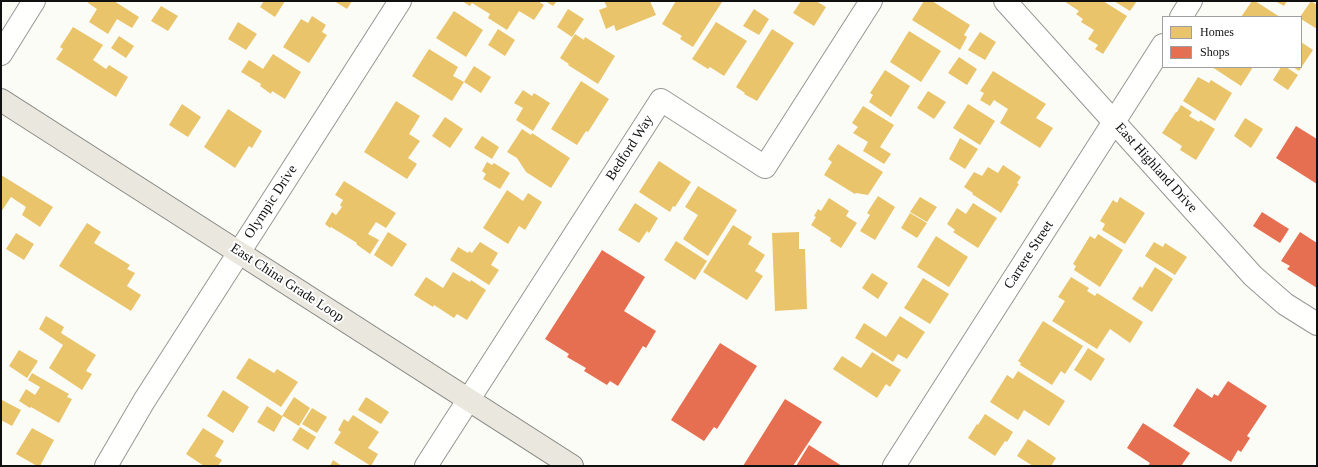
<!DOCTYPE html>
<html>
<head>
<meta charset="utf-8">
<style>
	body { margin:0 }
	#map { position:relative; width:1318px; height:467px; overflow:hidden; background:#fcfcf7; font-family:Georgia,serif }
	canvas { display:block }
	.frame { position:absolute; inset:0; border:2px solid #101010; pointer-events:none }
	.legend { position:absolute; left:1162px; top:16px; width:140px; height:52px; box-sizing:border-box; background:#fff; border:1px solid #9f9f9f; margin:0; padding:5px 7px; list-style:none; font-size:12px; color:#101010 }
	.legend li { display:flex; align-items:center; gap:8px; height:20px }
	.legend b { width:20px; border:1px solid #9f9f9f }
</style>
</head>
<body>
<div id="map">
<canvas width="1318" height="467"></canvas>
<div class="frame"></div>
<ul class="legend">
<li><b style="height:11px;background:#e9c46a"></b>Homes</li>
<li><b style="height:11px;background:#e76f51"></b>Shops</li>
</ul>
</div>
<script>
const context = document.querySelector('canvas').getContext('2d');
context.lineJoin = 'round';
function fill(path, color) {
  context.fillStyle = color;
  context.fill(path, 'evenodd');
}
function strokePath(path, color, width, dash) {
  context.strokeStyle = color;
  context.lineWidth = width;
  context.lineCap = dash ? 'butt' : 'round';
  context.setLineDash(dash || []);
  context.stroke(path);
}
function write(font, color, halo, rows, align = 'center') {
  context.font = font + ' Georgia,serif';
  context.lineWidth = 4;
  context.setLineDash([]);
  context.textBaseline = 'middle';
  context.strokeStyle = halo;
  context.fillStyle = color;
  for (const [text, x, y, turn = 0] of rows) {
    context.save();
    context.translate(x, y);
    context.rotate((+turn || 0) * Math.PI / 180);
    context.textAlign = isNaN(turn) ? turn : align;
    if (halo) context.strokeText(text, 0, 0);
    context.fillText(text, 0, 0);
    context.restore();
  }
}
const homes = new Path2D(`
	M 89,1 L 114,1 L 139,17 L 132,28 L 117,19 L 108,34 L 89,22 L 97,9 L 88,3 Z
	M 264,1 L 285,1 L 275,17 L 260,7 Z
	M 334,1 L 352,1 L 347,9 Z
	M 462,1 L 538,1 L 544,5 L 534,20 L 519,11 L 507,30 L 488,18 L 490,14 L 472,3 L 470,6 Z
	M 545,1 L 557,1 L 553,6 Z
	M 604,1 L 650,1 L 656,15 L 616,31 L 614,25 L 606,29 L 599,10 L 607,7 Z
	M 676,1 L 720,1 L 722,2 L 693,47 L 680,39 L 682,36 L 662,24 Z
	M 801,1 L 816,1 L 826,7 L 814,26 L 793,13 Z
	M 924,1 L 932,1 L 970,25 L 964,35 L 967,37 L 960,50 L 912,20 Z
	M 1064,1 L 1103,1 L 1127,16 L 1103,54 L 1095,49 L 1098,45 L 1088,39 L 1094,30 L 1081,22 L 1083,19 L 1076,14 L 1079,11 Z
	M 1114,1 L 1137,1 L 1130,11 Z
	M 1252,1 L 1255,1 L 1280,17 L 1241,17 Z
	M 1275,1 L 1287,1 L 1284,6 Z
	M 1311,1 L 1317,5 L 1317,29 L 1301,19 L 1300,17 Z
	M 161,6 L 178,16 L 168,31 L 151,21 Z
	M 568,9 L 584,19 L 572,37 L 557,27 Z
	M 754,9 L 769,19 L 759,35 L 743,26 Z
	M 454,11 L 483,30 L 466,57 L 436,38 Z
	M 312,16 L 326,25 L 322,32 L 327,35 L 309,63 L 283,47 L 301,19 L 308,23 Z
	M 238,22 L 257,34 L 246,50 L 228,39 Z
	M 716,22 L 747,41 L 724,76 L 710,67 L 708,69 L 692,59 Z
	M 73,27 L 103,45 L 93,60 L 106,69 L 109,65 L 128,77 L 116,97 L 56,59 L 63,49 L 60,47 Z
	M 498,29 L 515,40 L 505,56 L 488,45 Z
	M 772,29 L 794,43 L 757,101 L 744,94 L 745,93 L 736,87 Z
	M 909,31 L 941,51 L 921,82 L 890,62 Z
	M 980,32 L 996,42 L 985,60 L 968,50 Z
	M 575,34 L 584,40 L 585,37 L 615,56 L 598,84 L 568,65 L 569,64 L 560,58 Z
	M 119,36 L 134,46 L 126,58 L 111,48 Z
	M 1301,42 L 1313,50 L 1299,71 L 1293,67 L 1301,67 Z
	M 429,49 L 458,67 L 453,76 L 464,82 L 452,101 L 412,76 Z
	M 273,54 L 301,72 L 285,99 L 272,91 L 271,94 L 260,86 L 261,84 L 241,72 L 249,60 L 263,69 Z
	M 959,57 L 977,69 L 967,85 L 948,73 Z
	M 474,66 L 491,77 L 481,93 L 464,82 Z
	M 1212,67 L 1253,67 L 1241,86 Z
	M 1281,67 L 1286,67 L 1298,75 L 1288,90 L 1273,80 Z
	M 885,70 L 910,86 L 891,117 L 869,102 L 873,95 L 870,93 Z
	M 993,71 L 1046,104 L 1036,118 L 1053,128 L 1040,148 L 1000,123 L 1008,109 L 994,100 L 990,106 L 980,100 L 984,93 L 980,91 Z
	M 1198,77 L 1209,83 L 1211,80 L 1232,93 L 1215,121 L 1183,101 Z
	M 581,81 L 609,99 L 588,132 L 586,131 L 577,145 L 551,129 Z
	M 523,90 L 532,96 L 534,93 L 550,103 L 533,131 L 516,120 L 523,108 L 514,103 Z
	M 928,91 L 946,102 L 934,119 L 917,108 Z
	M 396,101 L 420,116 L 409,134 L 420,141 L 408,158 L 417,164 L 407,179 L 364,152 Z
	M 182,104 L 201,117 L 188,137 L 169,125 Z
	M 968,104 L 995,121 L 980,145 L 953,128 Z
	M 1181,105 L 1192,112 L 1189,116 L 1199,122 L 1200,120 L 1215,129 L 1196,160 L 1180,150 L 1182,146 L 1162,133 L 1176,112 L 1177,112 Z
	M 863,106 L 894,125 L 880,147 L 891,154 L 884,164 L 863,151 L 868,142 L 853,133 L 858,127 L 852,123 Z
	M 228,109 L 262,131 L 252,148 L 249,146 L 235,168 L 204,147 Z
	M 445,117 L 463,129 L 450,148 L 432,136 Z
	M 1245,118 L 1263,129 L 1251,148 L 1234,136 Z
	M 522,129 L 531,135 L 532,133 L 570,158 L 551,188 L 526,172 L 517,158 L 507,152 Z
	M 482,136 L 499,147 L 492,159 L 474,148 Z
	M 960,138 L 978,149 L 965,169 L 949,159 Z
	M 838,144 L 883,172 L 868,195 L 856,193 L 855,194 L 824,175 L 832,162 L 828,159 Z
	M 659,161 L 691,182 L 675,207 L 673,206 L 670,212 L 639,192 Z
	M 487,162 L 492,165 L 494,163 L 510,173 L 500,189 L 483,179 L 486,174 L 482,171 Z
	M 1003,165 L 1021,177 L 1017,183 L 1019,184 L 1001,213 L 972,194 L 973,193 L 964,187 L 974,172 L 982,176 L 988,167 L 998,173 Z
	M 1,175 L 53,207 L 40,227 L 22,215 L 26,207 L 11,197 L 1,212 Z
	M 344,181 L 396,213 L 386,228 L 376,222 L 368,234 L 379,240 L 370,254 L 356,244 L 357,243 L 331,227 L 330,228 L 325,224 L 332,212 L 336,215 L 342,207 L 340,205 L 343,200 L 335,195 Z
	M 698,186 L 737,210 L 708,256 L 683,239 L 698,215 L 685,207 Z
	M 507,190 L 523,201 L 528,193 L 542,202 L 525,230 L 519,226 L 508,244 L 483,228 Z
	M 878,196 L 895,207 L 875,240 L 860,231 L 870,215 L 867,213 Z
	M 920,197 L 937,207 L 927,222 L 910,212 Z
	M 1120,197 L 1145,213 L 1125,244 L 1102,230 L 1105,224 L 1100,221 L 1113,200 L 1117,203 Z
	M 829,198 L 849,211 L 846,216 L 857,223 L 841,248 L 830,241 L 831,238 L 811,225 L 816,217 L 814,216 L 818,209 L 821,211 Z
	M 635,203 L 658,218 L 649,233 L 647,231 L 639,243 L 618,230 Z
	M 973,203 L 997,218 L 978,248 L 953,232 L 955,230 L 947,224 L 957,208 L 966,214 Z
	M 910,213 L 927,223 L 917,238 L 901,228 Z
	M 87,223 L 101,232 L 94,243 L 130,265 L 127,269 L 135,273 L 127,286 L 141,295 L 131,311 L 59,266 Z
	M 733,225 L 752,237 L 748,244 L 765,255 L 755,271 L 763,276 L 747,300 L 703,272 Z
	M 388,232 L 407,244 L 392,267 L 374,255 Z
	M 799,232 L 799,249 L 805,249 L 807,309 L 775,311 L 772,233 Z
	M 16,233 L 34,244 L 24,260 L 6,249 Z
	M 1098,234 L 1123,250 L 1100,287 L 1074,270 L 1076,266 L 1073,264 L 1090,236 L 1095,239 Z
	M 936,236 L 968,257 L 949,287 L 917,267 Z
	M 676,241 L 707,261 L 695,280 L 664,260 Z
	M 480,242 L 498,253 L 491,265 L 499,270 L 489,285 L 450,260 L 458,247 L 468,253 L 469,251 L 472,253 Z
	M 1154,242 L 1163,247 L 1165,243 L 1187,257 L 1175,275 L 1145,256 Z
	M 1155,267 L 1173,279 L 1152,312 L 1132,299 L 1140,286 L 1142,288 Z
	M 453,272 L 470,282 L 471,280 L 486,290 L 467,320 L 457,314 L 454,318 L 434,305 L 433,307 L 414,295 L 426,277 L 443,288 Z
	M 872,273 L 888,283 L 878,299 L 862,288 Z
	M 1071,277 L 1089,288 L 1087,291 L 1095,296 L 1097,293 L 1143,322 L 1130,343 L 1110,329 L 1097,349 L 1052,321 L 1065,301 L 1058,297 Z
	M 923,278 L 949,294 L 930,324 L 904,308 Z
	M 46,316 L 64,327 L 61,333 L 96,355 L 86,371 L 92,374 L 82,390 L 49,368 L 63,345 L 39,329 Z
	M 900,316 L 925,332 L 907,359 L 898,354 L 893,362 L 855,338 L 864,323 L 886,337 Z
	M 1043,321 L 1083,346 L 1065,374 L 1061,371 L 1052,385 L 1020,365 L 1021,363 L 1018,361 Z
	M 1088,348 L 1105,359 L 1091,381 L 1074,370 Z
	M 19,350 L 38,361 L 27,378 L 9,366 Z
	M 872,352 L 901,370 L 890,387 L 886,384 L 877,398 L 833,369 L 842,356 L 861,368 Z
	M 249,358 L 274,373 L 277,369 L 298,382 L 281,407 L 236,378 Z
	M 1018,371 L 1065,401 L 1049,426 L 1024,410 L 1018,420 L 990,402 L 1007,375 L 1013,379 Z
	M 32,373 L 69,394 L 67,397 L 72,399 L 59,423 L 31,407 L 30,408 L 19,401 L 26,389 L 35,395 L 40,387 L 28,380 Z
	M 223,390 L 249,407 L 233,433 L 207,416 Z
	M 294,397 L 310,408 L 299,426 L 283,416 L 274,432 L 257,422 L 267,406 L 282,416 Z
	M 366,397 L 389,412 L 381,424 L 358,410 Z
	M 2,400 L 21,410 L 12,426 L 1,420 Z
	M 312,408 L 327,417 L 317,433 L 302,424 Z
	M 985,414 L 1013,432 L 1007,442 L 1005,441 L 995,456 L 968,438 L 977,424 L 978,425 Z
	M 353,415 L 379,432 L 368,448 L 378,454 L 371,466 L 334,443 L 341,432 L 338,430 L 344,419 L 348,422 Z
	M 300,427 L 316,437 L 308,450 L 292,440 Z
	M 32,428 L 54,440 L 40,466 L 37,466 L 16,454 Z
	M 203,428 L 224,441 L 215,456 L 222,460 L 218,466 L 204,466 L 186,454 Z
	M 1028,439 L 1056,458 L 1051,466 L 1033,466 L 1017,456 Z
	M 333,460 L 342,466 L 330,466 Z`);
const shops = new Path2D(`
	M 1296,126 L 1317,139 L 1317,184 L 1276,158 Z
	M 1262,212 L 1289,229 L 1280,243 L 1253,226 Z
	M 1300,232 L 1317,243 L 1317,288 L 1287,269 L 1290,266 L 1281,261 Z
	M 602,250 L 645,277 L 624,311 L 656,331 L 646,348 L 643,346 L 618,386 L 610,381 L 607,385 L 584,371 L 586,368 L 567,357 L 569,354 L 545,339 Z
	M 720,343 L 757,366 L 717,429 L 714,427 L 704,441 L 671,420 Z
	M 1228,381 L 1267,406 L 1247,436 L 1250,438 L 1241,452 L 1238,450 L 1231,462 L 1173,426 L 1197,388 L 1212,398 L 1214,394 L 1218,396 Z
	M 785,399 L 822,422 L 793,466 L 743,466 Z
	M 1143,423 L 1190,453 L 1181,466 L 1148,466 L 1150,463 L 1127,448 Z
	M 809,445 L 842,466 L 796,466 Z`);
const minor = new Path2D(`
	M 1005,1 L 1253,276 L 1285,304 L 1317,324
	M 1181,17 L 1191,1
	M 1,54 L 34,1
	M 106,466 L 144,401 L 400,1
	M 426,466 L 661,100 L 765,167 L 871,1
	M 894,466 L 1163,45`);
const major = new Path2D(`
	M 1,100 L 572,466`);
const streetNames = [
	["Bedford Way",630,148,-57],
	["East Highland Drive",1156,168,48],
	["Olympic Drive",271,202,-57],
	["Carrere Street",1029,255,-57],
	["East China Grade Loop",287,283,33]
];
fill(homes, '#e9c46a');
fill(shops, '#e76f51');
strokePath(minor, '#969694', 24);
strokePath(major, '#848481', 24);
strokePath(minor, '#fffffe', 22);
strokePath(major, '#eae8de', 22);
write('14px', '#101010', '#fff', streetNames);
</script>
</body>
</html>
